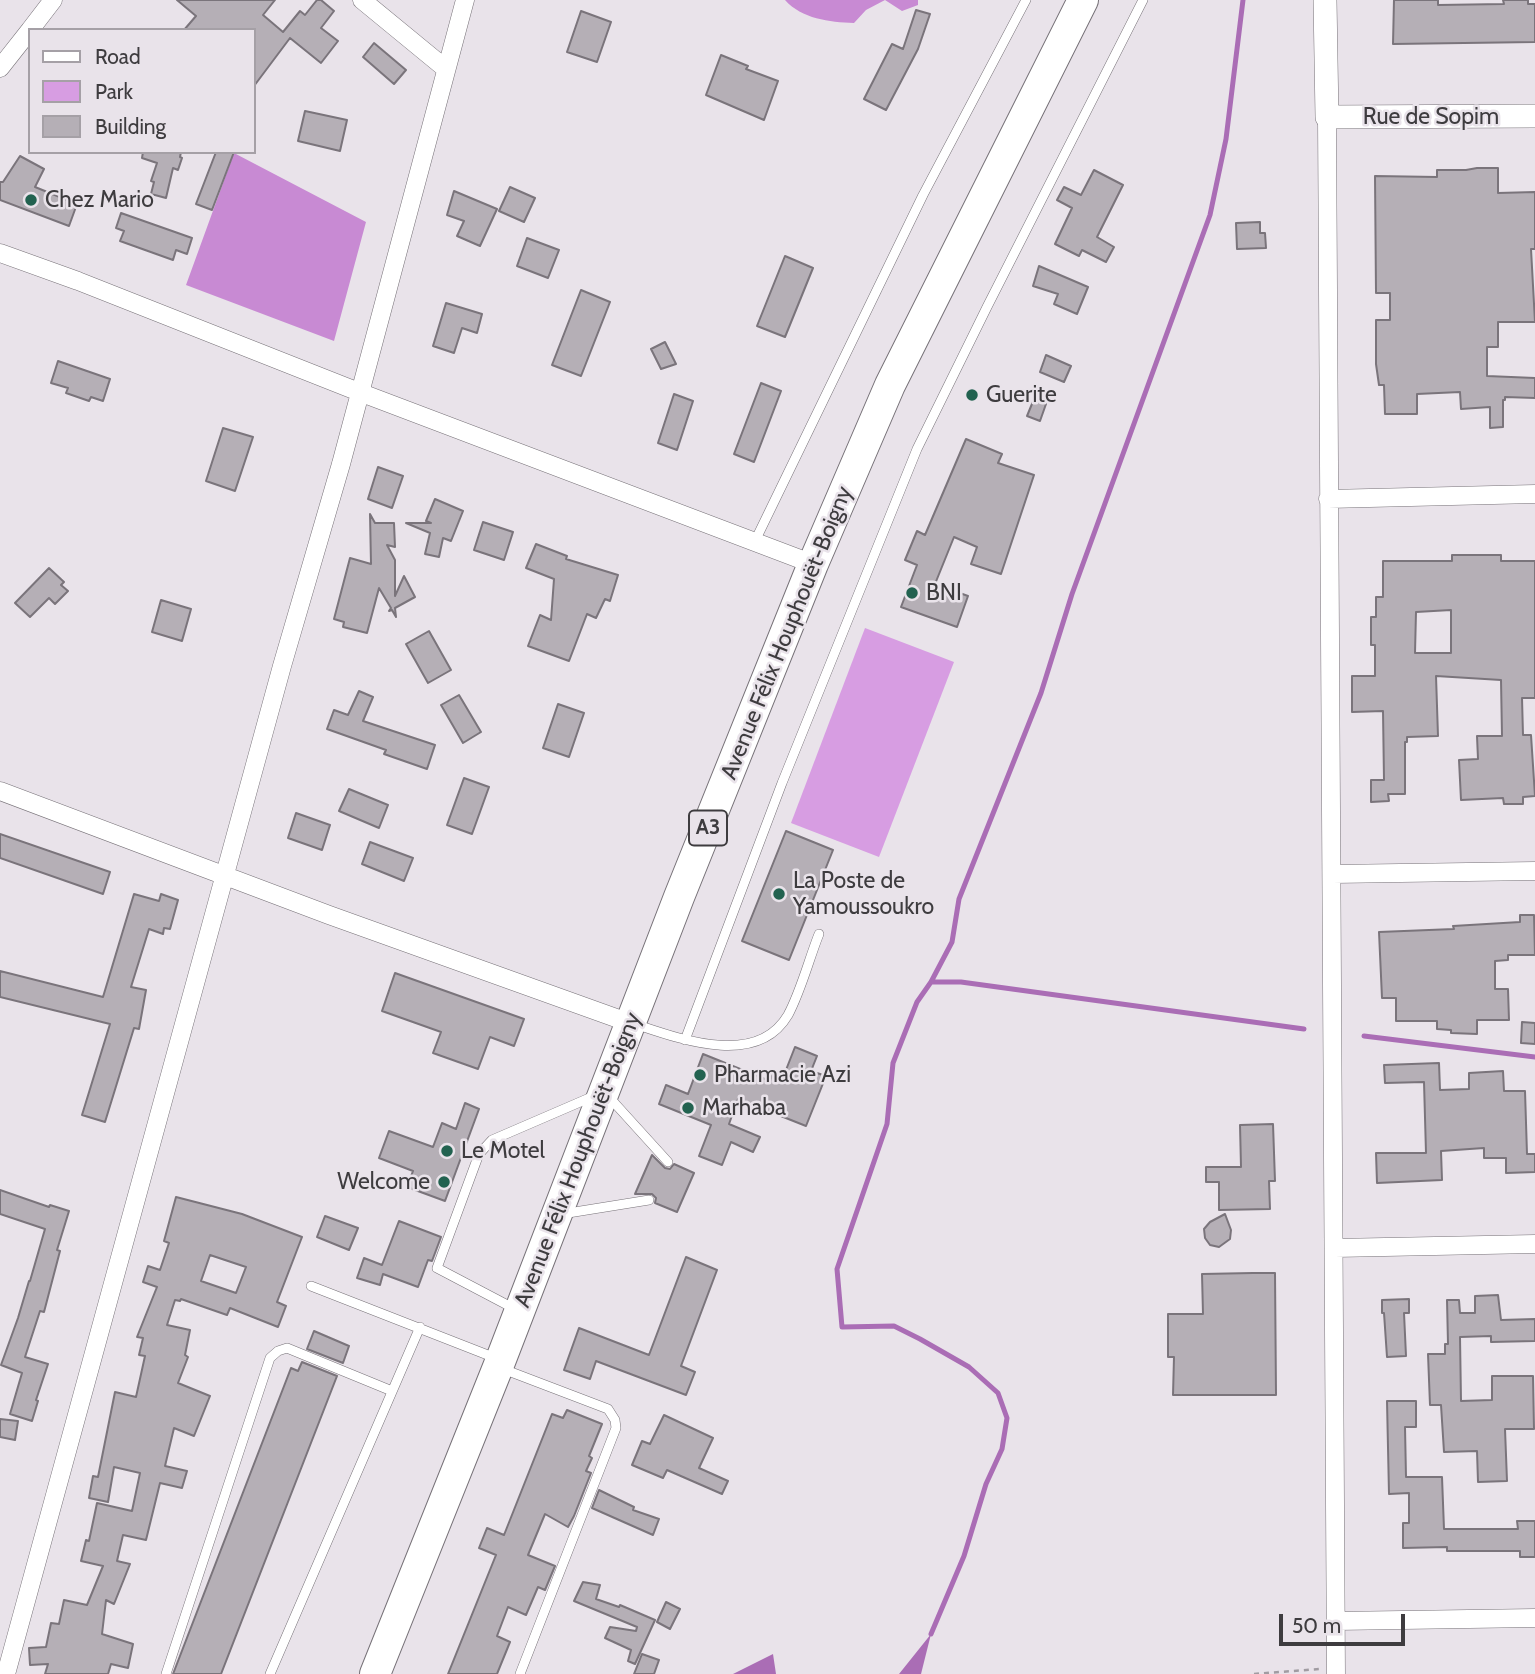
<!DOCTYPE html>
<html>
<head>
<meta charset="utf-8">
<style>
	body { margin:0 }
	#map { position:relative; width:1535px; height:1674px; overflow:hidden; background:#e9e3ea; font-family:Cabin,sans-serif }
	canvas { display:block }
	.legend { position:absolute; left:28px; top:28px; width:228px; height:126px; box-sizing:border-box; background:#e9e3ea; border:2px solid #a5a0a6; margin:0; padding:9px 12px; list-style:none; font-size:21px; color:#3e3c3f }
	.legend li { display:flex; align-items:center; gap:14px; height:35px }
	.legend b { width:35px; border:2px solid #a5a0a6 }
	.scale { position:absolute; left:1279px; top:1614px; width:126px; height:32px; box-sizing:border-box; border:4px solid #3e3c3f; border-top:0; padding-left:9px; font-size:21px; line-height:24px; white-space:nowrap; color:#3e3c3f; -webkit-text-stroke:5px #e9e3ea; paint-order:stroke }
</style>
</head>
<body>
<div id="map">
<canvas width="1535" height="1674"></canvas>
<ul class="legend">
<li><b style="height:9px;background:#fff"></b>Road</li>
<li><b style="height:19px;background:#d79de2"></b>Park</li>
<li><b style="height:19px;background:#b5afb6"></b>Building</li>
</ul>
<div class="scale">50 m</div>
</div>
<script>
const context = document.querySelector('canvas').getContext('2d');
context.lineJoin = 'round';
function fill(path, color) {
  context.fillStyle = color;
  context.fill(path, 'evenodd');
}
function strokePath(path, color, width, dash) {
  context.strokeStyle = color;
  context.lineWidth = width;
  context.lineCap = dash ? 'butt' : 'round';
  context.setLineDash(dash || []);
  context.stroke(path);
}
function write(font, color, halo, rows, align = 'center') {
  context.font = font + ' Cabin,sans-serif';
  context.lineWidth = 5;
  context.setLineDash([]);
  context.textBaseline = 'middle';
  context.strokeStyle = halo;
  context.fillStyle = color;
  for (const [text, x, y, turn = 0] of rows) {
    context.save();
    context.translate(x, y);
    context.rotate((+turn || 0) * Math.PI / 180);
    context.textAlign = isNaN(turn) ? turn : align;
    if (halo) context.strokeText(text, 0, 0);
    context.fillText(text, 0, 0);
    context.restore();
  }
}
const green = new Path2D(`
	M 865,628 L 954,662 L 879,857 L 791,823 Z`);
const forest = new Path2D(`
	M 785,0 L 918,0 L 918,5 L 902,11 L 885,0 L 866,10 L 854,23 C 829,22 802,19 785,0 Z
	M 234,153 L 366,222 L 334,341 L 186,285 Z`);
const water = new Path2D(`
	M 931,1634 L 921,1674 L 899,1674 Z
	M 773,1654 L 776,1674 L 733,1674 Z`);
const stream = new Path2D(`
	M 931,982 L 961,982 L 1304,1029
	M 1364,1036 L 1535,1057
	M 931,1634 L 964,1556 L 986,1484 L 1002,1449 L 1007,1418 L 998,1393 L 969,1367 L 920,1339 L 894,1326 L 842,1327 L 837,1269 L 887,1124 L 893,1063 L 917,1002 L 931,982 L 952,942 L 959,899 L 1041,693 L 1072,594 L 1210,215 L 1226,139 L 1243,0`);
const building = new Path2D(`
	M 177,0 L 275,0 L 263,15 L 283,32 L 300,11 L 305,15 L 317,0 L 321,0 L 334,11 L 321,28 L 338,41 L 321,63 L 290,38 L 254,86 L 254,30 L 184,30 L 196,16 Z
	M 1394,0 L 1438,0 L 1438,5 L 1504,4 L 1503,0 L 1528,0 L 1528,4 L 1535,4 L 1535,42 L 1393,44 Z
	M 916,10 L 930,14 L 918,49 L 886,110 L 864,99 L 892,44 L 903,49 Z
	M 581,11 L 611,22 L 597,62 L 567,52 Z
	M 374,43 L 406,70 L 394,84 L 363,57 Z
	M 721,55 L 748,66 L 746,69 L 778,81 L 764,120 L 706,95 Z
	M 305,111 L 347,120 L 340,151 L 298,141 Z
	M 143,152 L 181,152 L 180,157 L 182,158 L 178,170 L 173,168 L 166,198 L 151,194 L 154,182 L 151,181 L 157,163 L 142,158 Z
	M 216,152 L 234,152 L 212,210 L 196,204 Z
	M 20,156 L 44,169 L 35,187 L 77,204 L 69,226 L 0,200 L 0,182 L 3,182 Z
	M 1477,168 L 1498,168 L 1498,193 L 1535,192 L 1535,249 L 1531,249 L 1535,322 L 1498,322 L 1498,347 L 1487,347 L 1487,376 L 1535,378 L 1535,398 L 1505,397 L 1505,400 L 1503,400 L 1503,427 L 1490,428 L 1490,407 L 1461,409 L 1460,392 L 1417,394 L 1417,414 L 1385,414 L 1384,385 L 1379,385 L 1376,364 L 1376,320 L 1390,320 L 1390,293 L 1376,293 L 1375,176 L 1437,177 L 1437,170 L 1466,170 Z
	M 1094,170 L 1123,185 L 1097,237 L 1114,247 L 1106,262 L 1082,250 L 1079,256 L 1055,244 L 1072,208 L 1057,200 L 1064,187 L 1081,195 Z
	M 510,187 L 535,198 L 524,222 L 499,211 Z
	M 454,191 L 497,209 L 480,246 L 457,236 L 464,221 L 447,215 Z
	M 121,213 L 192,238 L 187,254 L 176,250 L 173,260 L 120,241 L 124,231 L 116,228 Z
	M 1260,222 L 1260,233 L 1265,233 L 1266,248 L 1237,249 L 1236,223 Z
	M 527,238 L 559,250 L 548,278 L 517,266 Z
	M 785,256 L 813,268 L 785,337 L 757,326 Z
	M 1039,266 L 1088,287 L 1077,314 L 1054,304 L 1058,294 L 1033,286 Z
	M 581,290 L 610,302 L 581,376 L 552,365 Z
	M 446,303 L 482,314 L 477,333 L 462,328 L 454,353 L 433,346 Z
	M 665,342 L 676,364 L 661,369 L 651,349 Z
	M 1046,355 L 1071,366 L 1064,382 L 1040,372 Z
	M 58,361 L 110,379 L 103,401 L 91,397 L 89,401 L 66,393 L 68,388 L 51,383 Z
	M 761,383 L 781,391 L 754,462 L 734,454 Z
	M 674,394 L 693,401 L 677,450 L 658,443 Z
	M 1034,399 L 1046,404 L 1040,421 L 1027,416 Z
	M 223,428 L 253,437 L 235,491 L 206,481 Z
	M 966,439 L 1002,454 L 998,463 L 1034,475 L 1001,574 L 971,564 L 977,547 L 954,537 L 935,584 L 968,596 L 957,627 L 901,607 L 917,565 L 905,560 L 917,531 L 925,535 Z
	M 378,467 L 403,476 L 392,508 L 368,499 Z
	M 435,499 L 463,511 L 451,541 L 443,538 L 439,557 L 425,554 L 430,533 L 406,523 L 431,523 L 426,521 Z
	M 370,514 L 375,523 L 394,523 L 395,547 L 387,545 L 395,560 L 395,596 L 404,576 L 415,597 L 395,608 L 396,617 L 392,610 L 389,611 L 391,608 L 379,588 L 367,633 L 343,627 L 344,622 L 334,619 L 350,558 L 371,564 Z
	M 483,522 L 513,532 L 504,560 L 474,550 Z
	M 536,544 L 567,556 L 566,559 L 618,575 L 610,601 L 605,599 L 596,618 L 587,614 L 569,661 L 528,646 L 540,615 L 551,620 L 554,579 L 526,568 Z
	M 1452,555 L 1501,555 L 1501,561 L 1535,561 L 1535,698 L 1522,698 L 1523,735 L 1531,735 L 1535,796 L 1523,797 L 1523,804 L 1504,804 L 1503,798 L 1461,800 L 1459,760 L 1478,759 L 1477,736 L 1502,736 L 1501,680 L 1436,676 L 1438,736 L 1407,737 L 1407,742 L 1405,742 L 1405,794 L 1388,794 L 1389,801 L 1371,802 L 1371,780 L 1384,780 L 1383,711 L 1352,712 L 1352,676 L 1375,676 L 1375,645 L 1371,645 L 1371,617 L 1376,617 L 1376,597 L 1383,597 L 1383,561 L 1452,561 ZM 1451,610 L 1451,653 L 1415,653 L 1416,612 Z
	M 49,568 L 64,582 L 61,585 L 68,591 L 55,604 L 49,598 L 30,617 L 15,603 Z
	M 161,600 L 191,609 L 182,641 L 152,632 Z
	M 429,631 L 451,670 L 428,683 L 406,644 Z
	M 359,691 L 373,697 L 363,721 L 435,745 L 427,769 L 384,754 L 386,750 L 327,729 L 334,710 L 348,715 Z
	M 459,695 L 481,732 L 463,743 L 441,705 Z
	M 558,704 L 584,713 L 569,757 L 543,748 Z
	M 464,778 L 489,787 L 472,834 L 447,825 Z
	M 349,789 L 388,805 L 379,828 L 339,811 Z
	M 296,813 L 330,825 L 322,850 L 288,838 Z
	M 786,831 L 833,850 L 789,960 L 742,941 Z
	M 0,834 L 110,872 L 103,894 L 0,858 Z
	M 370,842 L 413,858 L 404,881 L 362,864 Z
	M 134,894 L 159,901 L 161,894 L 178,900 L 170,929 L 164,928 L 163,934 L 149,929 L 131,987 L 146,990 L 139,1029 L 134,1028 L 105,1122 L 82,1115 L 110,1024 L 0,997 L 0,971 L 103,997 Z
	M 1520,915 L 1534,915 L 1535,955 L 1508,955 L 1508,960 L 1495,961 L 1495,989 L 1508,989 L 1509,1020 L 1477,1020 L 1477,1034 L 1451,1033 L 1451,1030 L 1437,1029 L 1437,1021 L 1396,1021 L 1396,998 L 1382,998 L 1379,932 L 1454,929 L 1453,926 L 1520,922 Z
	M 395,973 L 524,1019 L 514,1046 L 490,1037 L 478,1069 L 433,1053 L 441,1032 L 382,1011 Z
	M 1522,1022 L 1535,1023 L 1535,1044 L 1521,1043 Z
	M 795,1047 L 817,1056 L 811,1071 L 826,1076 L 806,1126 L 738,1099 L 729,1124 L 760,1137 L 753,1152 L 731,1142 L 722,1165 L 699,1156 L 711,1125 L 659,1104 L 666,1085 L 688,1094 L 703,1054 L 770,1081 L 774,1071 L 784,1075 Z
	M 1439,1063 L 1440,1090 L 1469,1089 L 1469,1073 L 1503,1071 L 1504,1091 L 1525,1091 L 1527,1154 L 1535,1154 L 1535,1172 L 1506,1173 L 1506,1158 L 1484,1158 L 1484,1148 L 1441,1151 L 1442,1180 L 1377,1183 L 1376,1153 L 1426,1153 L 1424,1082 L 1385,1083 L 1384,1065 Z
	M 465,1103 L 479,1109 L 445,1201 L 407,1187 L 413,1171 L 379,1158 L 389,1131 L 433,1147 L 442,1123 L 456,1129 Z
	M 1273,1124 L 1275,1181 L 1269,1181 L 1270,1209 L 1219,1210 L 1219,1182 L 1206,1182 L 1206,1167 L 1241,1167 L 1240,1125 Z
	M 652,1155 L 665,1168 L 670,1169 L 674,1164 L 694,1173 L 677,1212 L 655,1203 L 656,1198 L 652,1194 L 635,1194 Z
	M 0,1190 L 49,1207 L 50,1205 L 69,1211 L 57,1250 L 60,1251 L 44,1312 L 40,1311 L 25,1357 L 48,1364 L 36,1400 L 38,1401 L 32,1421 L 10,1414 L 22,1373 L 1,1365 L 18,1318 L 29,1281 L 30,1281 L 45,1229 L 0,1214 Z
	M 176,1197 L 242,1214 L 302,1237 L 277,1302 L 286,1306 L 278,1327 L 230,1308 L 227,1315 L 181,1299 L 180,1301 L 175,1300 L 167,1325 L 190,1330 L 185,1355 L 188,1357 L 178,1383 L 210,1396 L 194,1436 L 174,1428 L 165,1466 L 187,1471 L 182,1488 L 160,1483 L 146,1540 L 123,1535 L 117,1561 L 130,1564 L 114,1604 L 106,1600 L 102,1634 L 133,1644 L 128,1668 L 111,1664 L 108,1674 L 45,1674 L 48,1664 L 30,1665 L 29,1648 L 46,1647 L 51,1623 L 59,1624 L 64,1600 L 87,1605 L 103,1566 L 81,1561 L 86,1540 L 89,1541 L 97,1503 L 132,1511 L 140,1473 L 114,1467 L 108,1502 L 89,1498 L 93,1476 L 98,1477 L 115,1392 L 136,1397 L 145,1356 L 139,1355 L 143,1338 L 137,1337 L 157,1287 L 143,1282 L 148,1266 L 160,1270 L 169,1243 L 164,1241 ZM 210,1255 L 246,1267 L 236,1293 L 201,1281 Z
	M 1225,1214 L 1231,1230 L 1230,1239 L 1219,1247 L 1210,1245 L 1205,1238 L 1204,1229 L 1210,1222 Z
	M 325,1216 L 358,1228 L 349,1250 L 317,1237 Z
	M 399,1221 L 441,1237 L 432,1261 L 428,1260 L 418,1287 L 383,1274 L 380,1285 L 357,1278 L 364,1258 L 382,1265 Z
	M 686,1257 L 717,1270 L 681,1366 L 695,1372 L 686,1395 L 596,1361 L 590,1379 L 564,1370 L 579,1328 L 649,1355 Z
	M 1253,1273 L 1275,1273 L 1276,1395 L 1173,1395 L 1174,1357 L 1168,1357 L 1168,1314 L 1203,1314 L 1202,1274 Z
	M 1498,1295 L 1501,1320 L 1535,1319 L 1535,1341 L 1491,1342 L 1491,1336 L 1460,1337 L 1461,1401 L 1492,1400 L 1492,1376 L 1533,1376 L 1534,1429 L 1505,1429 L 1507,1481 L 1478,1482 L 1477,1451 L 1444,1452 L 1441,1405 L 1430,1405 L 1428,1354 L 1445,1354 L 1445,1344 L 1448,1344 L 1447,1300 L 1459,1300 L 1460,1313 L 1475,1313 L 1475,1296 Z
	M 1409,1299 L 1409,1313 L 1404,1313 L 1406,1356 L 1387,1357 L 1384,1313 L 1382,1313 L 1382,1300 Z
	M 314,1331 L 349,1346 L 343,1363 L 307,1349 Z
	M 302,1362 L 337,1376 L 221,1674 L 173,1674 L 291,1368 L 298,1371 Z
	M 1387,1401 L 1416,1401 L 1416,1427 L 1405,1427 L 1406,1477 L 1442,1477 L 1444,1529 L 1518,1529 L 1517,1521 L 1535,1521 L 1535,1557 L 1520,1557 L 1520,1551 L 1447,1551 L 1447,1547 L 1403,1548 L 1403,1523 L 1409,1523 L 1409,1493 L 1389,1494 Z
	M 567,1410 L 602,1424 L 589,1456 L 592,1458 L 586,1471 L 591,1473 L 574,1516 L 568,1527 L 545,1514 L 528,1555 L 555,1566 L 545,1590 L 538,1587 L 526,1615 L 508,1607 L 497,1636 L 510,1642 L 497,1674 L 448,1674 L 496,1555 L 479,1548 L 487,1528 L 504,1535 L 552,1414 L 563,1418 Z
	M 664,1415 L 713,1438 L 699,1468 L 728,1481 L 722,1494 L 667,1470 L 663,1478 L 632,1465 L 642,1441 L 650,1444 Z
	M 0,1419 L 18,1421 L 15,1440 L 0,1437 Z
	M 599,1490 L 634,1507 L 633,1510 L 659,1519 L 653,1535 L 592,1508 Z
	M 583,1582 L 600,1585 L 596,1599 L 619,1607 L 620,1605 L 655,1620 L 635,1664 L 628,1661 L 631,1650 L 605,1638 L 610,1627 L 636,1631 L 637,1627 L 574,1601 Z
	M 666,1602 L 680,1609 L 670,1629 L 657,1622 Z
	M 642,1654 L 659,1660 L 654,1674 L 634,1674 Z`);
const path = new Path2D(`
	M 1254,1674 L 1319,1669`);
const service = new Path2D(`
	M 755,541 L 923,195 L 1026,0
	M 635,1024 C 680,1039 757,1068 788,1015 C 801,991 809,959 819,934
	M 685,1040 L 782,783 L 917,449 L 987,307 L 1143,0
	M 609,1097 L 668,1162
	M 562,1214 L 649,1200
	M 311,1286 L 498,1359
	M 515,1309 L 437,1268 L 479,1154 L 492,1140 L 594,1096
	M 503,1369 L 608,1409 L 615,1420 L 616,1428 L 520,1674
	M 166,1674 L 270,1358 L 278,1351 L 287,1348 L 392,1391
	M 270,1674 L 420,1327`);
const minor = new Path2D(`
	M 362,0 L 446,69
	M 30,30 L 53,0
	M 0,68 L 30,30
	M 1327,117 L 1336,1674
	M 0,253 L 78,281 L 359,392 L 813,564
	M 1328,499 L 1535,494
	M 0,791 L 329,915 L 630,1023
	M 1333,874 L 1535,871
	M 1335,1248 L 1535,1244
	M 1336,1621 L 1535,1618
	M 6,1674 L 282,666 L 341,464 L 465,0`);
const tertiary = new Path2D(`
	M 1325,0 L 1327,117 L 1535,116`);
const trunk = new Path2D(`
	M 375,1674 L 498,1367 L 679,897 L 813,564 L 890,385 L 1083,0`);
const markers = [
	[31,200,7,"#226250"],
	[972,395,7,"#226250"],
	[912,593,7,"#226250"],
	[779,894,7,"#226250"],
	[700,1075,7,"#226250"],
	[688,1108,7,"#226250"],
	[447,1151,7,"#226250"],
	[444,1182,7,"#226250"]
];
const shields = [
	[708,828,38]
];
const shieldNames = [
	["A3",708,828]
];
const streetNames = [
	["Rue de Sopim",1431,117],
	["Avenue Félix Houphouët-Boigny",787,633,-68],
	["Avenue Félix Houphouët-Boigny",578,1160,-69]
];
const poiNames = [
	["Chez Mario",45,200],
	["Guerite",986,395],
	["BNI",926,593],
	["La Poste de",793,881],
	["Yamoussoukro",793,907],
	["Pharmacie Azi",714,1075],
	["Marhaba",702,1108],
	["Le Motel",461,1151],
	["Welcome",430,1182,"right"]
];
fill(green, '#d79de2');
fill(forest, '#c88ad3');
fill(water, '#aa6db5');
strokePath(stream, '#aa6db5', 5);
fill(building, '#b5afb6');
strokePath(building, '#7a747b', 2);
strokePath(service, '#777278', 10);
strokePath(minor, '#777278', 19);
strokePath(tertiary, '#777278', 24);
strokePath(trunk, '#777278', 32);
strokePath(path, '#a19ca2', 2.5, [5, 5]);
strokePath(service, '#fff', 9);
strokePath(minor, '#fff', 18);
strokePath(tertiary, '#fff', 23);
strokePath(trunk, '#fff', 30);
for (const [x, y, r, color] of markers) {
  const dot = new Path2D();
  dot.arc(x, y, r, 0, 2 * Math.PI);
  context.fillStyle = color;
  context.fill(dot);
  strokePath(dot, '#e9e3ea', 2.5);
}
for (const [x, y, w] of shields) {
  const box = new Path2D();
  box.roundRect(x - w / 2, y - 17.5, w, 35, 5);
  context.fillStyle = '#e9e3ea';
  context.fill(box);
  strokePath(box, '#3e3c3f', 2);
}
write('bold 21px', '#3e3c3f', null, shieldNames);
write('23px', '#3e3c3f', '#e9e3ea', streetNames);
write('23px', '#3e3c3f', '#e9e3ea', poiNames, 'left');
</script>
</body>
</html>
